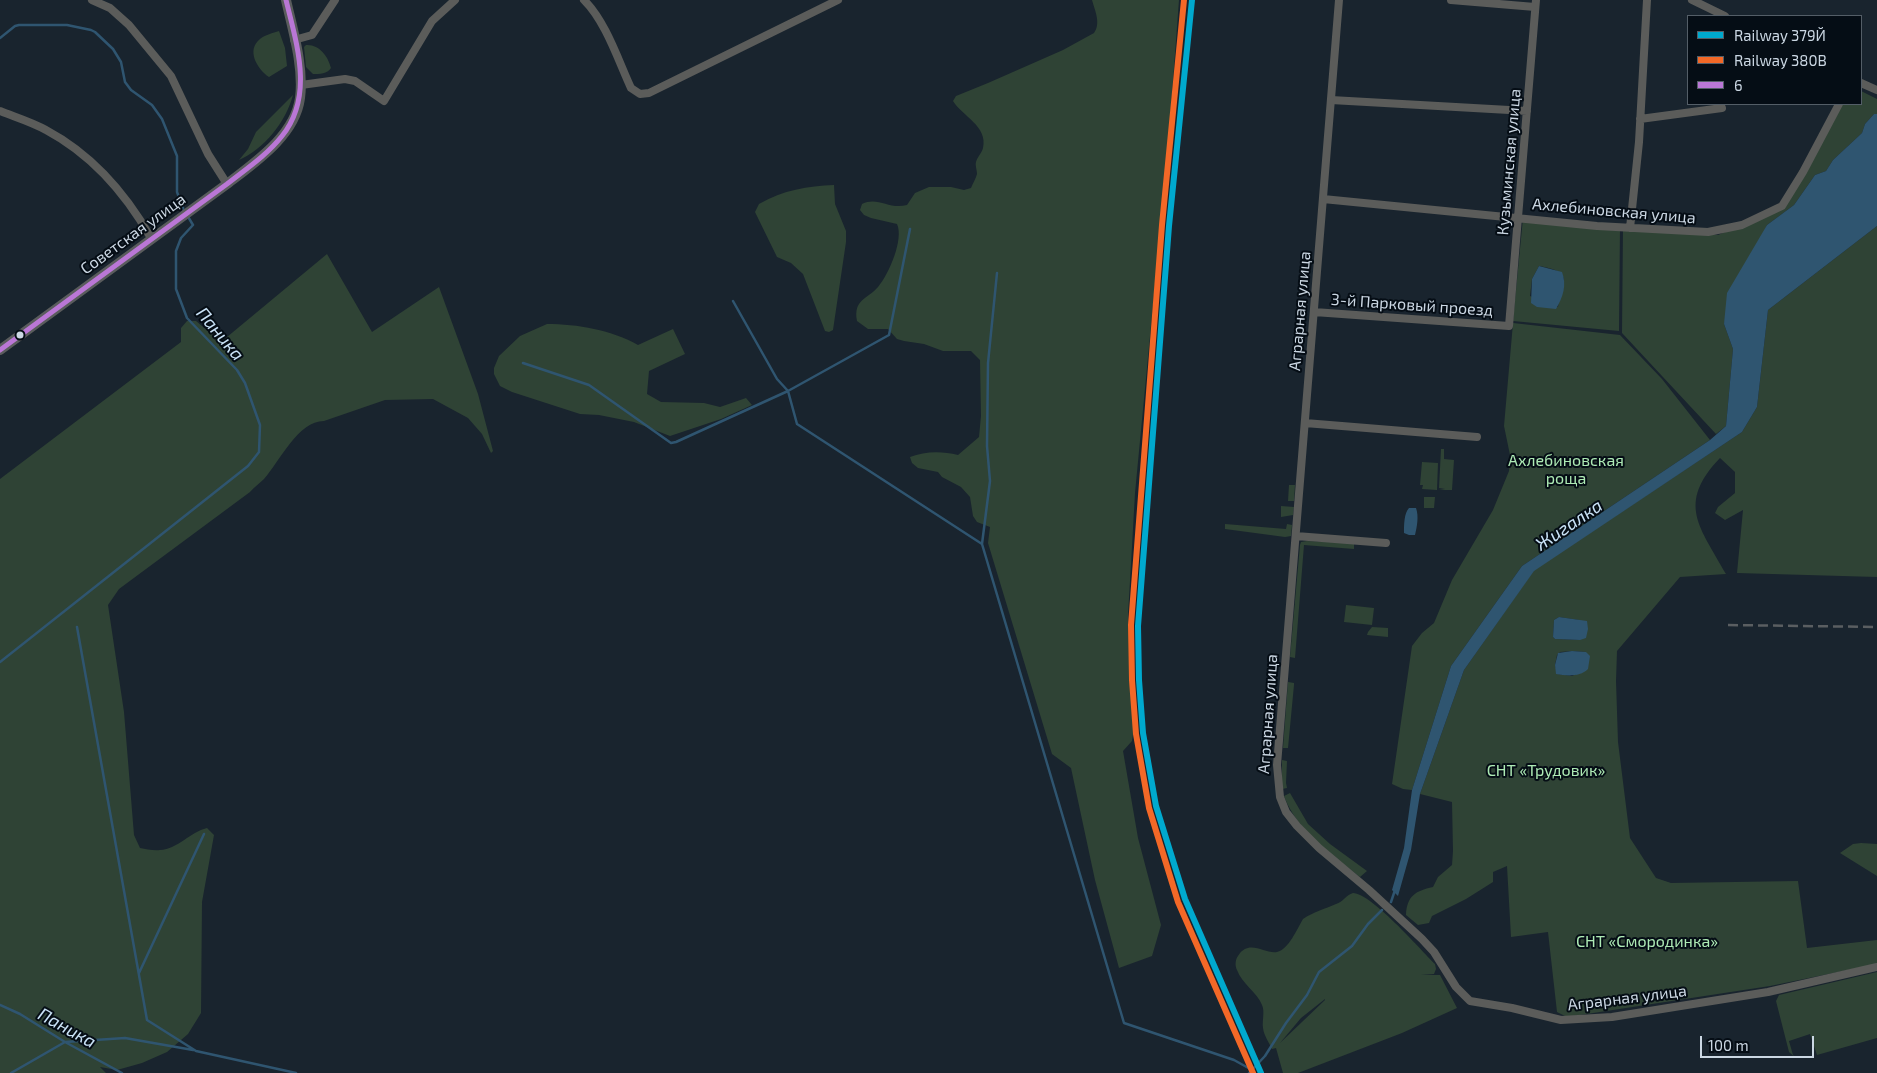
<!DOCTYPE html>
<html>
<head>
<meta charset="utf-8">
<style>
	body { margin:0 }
	#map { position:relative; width:1877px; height:1073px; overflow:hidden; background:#19242e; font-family:"Exo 2",sans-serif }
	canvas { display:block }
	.legend { position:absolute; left:1687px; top:15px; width:175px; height:90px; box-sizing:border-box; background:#050d15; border:1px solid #545e67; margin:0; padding:6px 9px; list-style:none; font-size:15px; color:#cbd7e3 }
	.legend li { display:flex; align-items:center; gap:10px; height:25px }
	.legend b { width:25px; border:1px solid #545e67 }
	.scale { position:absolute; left:1700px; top:1036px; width:114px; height:22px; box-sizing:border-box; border:2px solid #cbd7e3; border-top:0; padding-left:6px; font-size:15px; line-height:18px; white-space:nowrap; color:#cbd7e3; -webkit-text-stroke:4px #050d15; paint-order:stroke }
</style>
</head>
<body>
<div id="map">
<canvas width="1877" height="1073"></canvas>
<ul class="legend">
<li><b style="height:6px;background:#00a9ce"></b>Railway 379Й</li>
<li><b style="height:6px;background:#f36827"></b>Railway 380В</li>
<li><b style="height:6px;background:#ba77d6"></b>6</li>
</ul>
<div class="scale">100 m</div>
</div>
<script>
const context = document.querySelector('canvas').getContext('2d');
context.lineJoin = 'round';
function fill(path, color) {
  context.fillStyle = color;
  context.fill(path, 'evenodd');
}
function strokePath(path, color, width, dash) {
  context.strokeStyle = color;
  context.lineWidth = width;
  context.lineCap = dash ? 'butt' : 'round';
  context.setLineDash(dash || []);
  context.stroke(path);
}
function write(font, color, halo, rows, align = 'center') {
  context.font = font + ' "Exo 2",sans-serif';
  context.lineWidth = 4;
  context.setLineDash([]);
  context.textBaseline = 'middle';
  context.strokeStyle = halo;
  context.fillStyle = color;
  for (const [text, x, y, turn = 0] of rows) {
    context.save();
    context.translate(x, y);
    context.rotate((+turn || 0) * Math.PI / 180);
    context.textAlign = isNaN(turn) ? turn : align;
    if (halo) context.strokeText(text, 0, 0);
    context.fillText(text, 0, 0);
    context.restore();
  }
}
const green = new Path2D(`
	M 1092,0 L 1179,0 L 1168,148 L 1135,493 L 1131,564 L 1128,615 L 1134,728 L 1132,741 L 1123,751 L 1138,838 L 1161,925 L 1152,956 L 1119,968 L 1095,880 L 1071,768 L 1052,754 L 988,543 L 990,527 L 977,522 L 973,516 L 970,497 L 961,487 L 942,477 L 938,472 L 918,468 L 912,463 L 910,457 C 925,451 942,451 958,455 L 979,437 L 981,416 L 980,360 L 971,351 L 943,351 L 924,344 L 904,341 L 897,339 L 888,329 L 868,329 L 857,321 C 853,299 868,299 878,287 C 889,274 904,239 897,224 L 871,218 L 864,215 L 860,210 L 862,204 C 878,196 889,210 907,205 L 915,193 L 929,187 L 951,187 L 964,190 L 971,188 C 973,183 976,178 977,174 C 977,170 975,165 976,162 C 977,157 982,153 983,148 C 988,126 962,116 953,101 L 956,96 L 988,83 L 1063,50 L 1094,33 C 1101,23 1095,11 1092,0 Z
	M 279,31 L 285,48 L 287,66 L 269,77 C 257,69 246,50 260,39 C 265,35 273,33 279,31 Z
	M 306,45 C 319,44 328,56 331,68 C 327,74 320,74 313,74 L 306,67 L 304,47 Z
	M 1861,91 L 1877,99 L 1877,114 L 1874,114 L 1865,124 L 1862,133 L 1833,160 L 1826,171 L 1815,175 L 1794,205 L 1767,225 L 1724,324 L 1733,349 L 1726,426 L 1716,434 L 1622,333 L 1623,227 L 1718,235 L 1780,209 L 1841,104 L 1861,104 Z
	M 293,95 C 286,122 264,149 239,160 L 248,149 L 256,132 Z
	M 834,185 L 835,204 L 846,231 L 846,242 L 833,330 L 829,332 L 825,331 L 803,274 L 791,263 L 777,257 L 755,212 L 759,204 C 783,190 808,186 834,185 Z
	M 1523,218 L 1620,227 L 1619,331 L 1513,321 ZM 1539,266 C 1574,272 1564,280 1558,307 L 1530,296 L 1532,279 Z
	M 1877,226 L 1877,577 L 1737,573 L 1743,510 L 1725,520 L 1715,513 L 1718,507 L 1735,493 L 1735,472 L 1720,458 C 1676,504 1700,527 1726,574 L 1680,577 L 1617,651 L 1616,681 L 1618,742 L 1630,838 L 1656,878 L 1671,883 L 1798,881 L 1807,948 L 1877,940 L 1877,964 L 1770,986 L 1567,1017 L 1557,1012 L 1548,932 L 1511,937 L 1507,866 L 1493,872 L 1493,882 L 1466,899 L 1432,916 L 1429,923 L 1418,925 L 1406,915 C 1407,896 1415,891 1433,887 L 1438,877 L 1452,865 L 1453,851 L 1452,802 L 1420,794 L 1464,670 L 1534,570 L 1742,432 L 1757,407 L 1768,310 ZM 1559,617 L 1579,620 L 1580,640 L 1555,639 L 1553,637 L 1554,620 ZM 1572,651 L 1586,652 L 1576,674 L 1572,676 L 1558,674 L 1555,665 L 1557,655 L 1560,652 Z
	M 327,254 L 372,332 L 439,287 L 478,394 L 493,451 L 491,453 L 482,434 L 468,418 L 433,399 L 385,400 L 324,421 C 298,421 280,461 264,479 C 260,483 254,487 250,492 L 119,589 L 108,605 L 124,712 L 134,835 L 140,848 C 146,849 154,851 160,850 C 178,849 190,832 207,828 L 214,835 L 202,902 L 201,1013 L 188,1034 L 167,1052 L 142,1063 L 117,1070 L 100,1067 L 106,1073 L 0,1073 L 0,479 L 181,342 L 181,328 L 187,321 L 196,321 L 221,342 Z
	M 1513,323 L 1620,335 L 1662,379 L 1710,440 L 1522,566 L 1451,666 L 1412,790 L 1403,789 L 1392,784 L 1412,646 L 1422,633 L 1434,623 L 1452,580 L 1493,510 L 1509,471 L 1510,455 L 1504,426 Z
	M 547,324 C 577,324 612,330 638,345 L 673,329 L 685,354 L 649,371 L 647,394 L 661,402 L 704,403 L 720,407 L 746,398 L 752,405 L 721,419 L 670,436 L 634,422 L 599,415 L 580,414 L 512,392 L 500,386 L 494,374 L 494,368 L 499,356 L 520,336 Z
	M 1441,449 L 1444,449 L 1444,459 L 1454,460 L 1452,490 L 1439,490 L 1445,489 L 1439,488 Z
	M 1422,462 L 1438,463 L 1437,490 L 1422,489 L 1423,485 L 1420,485 Z
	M 1289,485 L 1295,485 L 1294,501 L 1288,501 Z
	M 1424,497 L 1435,497 L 1434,508 L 1424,508 Z
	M 1281,506 L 1294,507 L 1293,515 L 1281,517 Z
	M 1225,524 L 1286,529 L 1287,524 L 1292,525 L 1291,536 L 1285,537 L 1225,529 Z
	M 1307,541 L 1354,543 L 1354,549 L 1304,545 L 1295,658 L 1290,657 L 1300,545 L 1301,542 Z
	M 1346,605 L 1374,608 L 1372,625 L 1344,622 Z
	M 1372,627 L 1388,628 L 1388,637 L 1367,635 L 1368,632 Z
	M 1288,682 L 1294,683 L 1294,685 L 1288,748 L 1283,748 Z
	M 1282,760 L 1287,761 L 1286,783 L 1287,788 L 1282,789 Z
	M 1290,793 L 1308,824 L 1330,844 L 1367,871 L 1360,877 C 1331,854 1297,831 1284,796 Z
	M 1861,843 L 1877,844 L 1877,876 L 1840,853 L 1853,844 Z
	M 1353,893 C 1371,893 1420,949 1435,964 L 1436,969 L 1434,974 L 1421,975 L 1440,975 L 1457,1008 L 1402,1033 L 1298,1073 L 1283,1073 L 1276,1048 L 1272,1049 C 1269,1042 1264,1036 1263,1028 C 1262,1021 1265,1011 1262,1005 C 1257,992 1242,984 1237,970 C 1235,966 1235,960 1238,956 C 1249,938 1266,955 1277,952 C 1289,949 1297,929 1303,919 C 1313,912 1325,909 1336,904 C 1343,902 1346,895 1353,893 ZM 1325,999 L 1325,1000 L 1280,1043 L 1301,1018 Z
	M 1877,972 L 1877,1038 L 1817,1055 L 1810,1034 L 1789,1041 L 1793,1055 L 1797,1059 L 1789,1052 L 1776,1001 L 1779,995 Z`);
const water = new Path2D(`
	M 1874,114 L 1877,114 L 1877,226 L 1768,310 L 1757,407 L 1742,432 L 1534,571 L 1464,670 L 1420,794 L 1411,850 L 1398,896 L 1392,890 L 1404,848 L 1412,790 L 1451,666 L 1522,566 L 1710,440 L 1726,426 L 1733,349 L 1724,324 L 1727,293 L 1767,225 L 1794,205 L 1815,175 L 1826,171 L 1833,160 L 1862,133 L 1865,124 Z
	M 1539,266 L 1562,272 C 1567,285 1563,297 1556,309 L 1537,307 L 1531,303 L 1532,279 Z
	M 1409,508 L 1416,508 C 1419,516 1417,527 1415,535 L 1409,535 L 1404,533 C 1404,525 1404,513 1409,508 Z
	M 1559,617 L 1587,621 L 1588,629 L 1586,638 L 1580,640 L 1555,639 L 1553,637 L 1554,620 Z
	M 1572,651 L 1586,652 L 1590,656 L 1588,669 C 1580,677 1567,676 1556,674 L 1555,665 L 1558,653 Z`);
const stream = new Path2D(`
	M 0,38 L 15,26 L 19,25 L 67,25 L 91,30 L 95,32 L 113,49 L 121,62 L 125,82 L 131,90 L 152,105 L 162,119 L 177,156 L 177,192 L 184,211
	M 733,301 L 777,379 L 788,391 L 797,424 L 982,544 L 1124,1023 L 1234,1060 L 1252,1070
	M 523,363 L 589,385 L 671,443 L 676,442 L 788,391 L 889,335 L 910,229
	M 982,544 L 990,481 L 987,446 L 988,363 L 997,273
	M 77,627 L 147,1020 L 196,1051 L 296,1073
	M 0,662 L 248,466 L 259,452 L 260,425 L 245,383 L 237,370 L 187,318 L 176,289 L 176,251 L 181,238 L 193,225 L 187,215
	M 1391,902 L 1395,890
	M 139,973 L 204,834
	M 0,1005 L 20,1014 L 65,1042 L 122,1073
	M 11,1073 L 65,1042 L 125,1038 L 193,1050
	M 1249,1073 L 1265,1056 L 1286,1023 L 1307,995 L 1319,972 L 1352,946 L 1368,924 L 1382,910`);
const minor = new Path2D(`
	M 92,0 L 110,8 L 129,25 L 171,76 L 208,154 L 227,184
	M 584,0 C 606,22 618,60 631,88 L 640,94 L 649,93 L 838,0
	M 1339,0 L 1277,765 L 1280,797 L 1286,812 L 1297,826 L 1319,848 L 1369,890 L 1422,939 L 1434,952 L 1456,987 L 1470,1001 L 1512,1008 L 1561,1020 L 1612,1017 L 1768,992 L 1877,967
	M 1451,0 L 1535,7
	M 1692,0 L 1725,16
	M 294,40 L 312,35 L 335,0
	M 1861,83 L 1877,90
	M 301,85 L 345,79 L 355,81 L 384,101 L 432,21 L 455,0
	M 1331,100 L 1527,111
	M 0,111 C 15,117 32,122 46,130 C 91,154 126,194 151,238
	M 1640,119 L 1722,108
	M 1323,199 L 1597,226 L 1708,232 L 1742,225 L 1782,206 L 1803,172 L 1839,104
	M 1630,228 L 1639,142 L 1647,0
	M 1314,312 L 1509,326 L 1536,0
	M 1305,423 L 1477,437
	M 1296,536 L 1386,543`);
const major = new Path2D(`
	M 0,350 L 227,184 C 254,163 295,136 300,98 C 304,67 293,31 286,0`);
const rail = new Path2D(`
	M 1728,625 L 1877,627`);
const bus1 = new Path2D(`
	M 0,350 L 227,184 C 246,169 267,155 282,136 C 314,96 297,45 286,0`);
const rail1 = new Path2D(`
	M 1192,0 L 1169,226 L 1138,626 L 1139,680 L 1143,733 L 1156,806 L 1185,899 L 1261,1073`);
const rail2 = new Path2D(`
	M 1184,0 L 1162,225 L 1131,625 L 1132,680 L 1136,734 L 1149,808 L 1178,902 L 1253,1073`);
const markers = [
	[20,335,4.5,"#cbd7e3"]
];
const streetNames = [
	["Кузьминская улица",1509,162,-85],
	["Ахлебиновская улица",1614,211,5],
	["Советская улица",133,234,-36],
	["3-й Парковый проезд",1412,305,4],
	["Аграрная улица",1300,311,-85],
	["Аграрная улица",1268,714,-86],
	["Аграрная улица",1627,998,-7]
];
const parkNames = [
	["Ахлебиновская",1566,461],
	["роща",1566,479],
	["СНТ «Трудовик»",1546,771],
	["СНТ «Смородинка»",1647,942]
];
const waterNames = [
	["Паника",220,334,50],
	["Жигалка",1569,525,-34],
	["Паника",67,1028,29]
];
fill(green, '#2f4335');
fill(water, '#2f5570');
strokePath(stream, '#2f5570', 2.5);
strokePath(minor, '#5b5c5a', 8);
strokePath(major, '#5a5c5d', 10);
strokePath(rail, '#5a5e61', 2.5, [10, 5]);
strokePath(bus1, '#ba77d6', 5);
strokePath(rail1, '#00a9ce', 6);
strokePath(rail2, '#f36827', 6);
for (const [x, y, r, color] of markers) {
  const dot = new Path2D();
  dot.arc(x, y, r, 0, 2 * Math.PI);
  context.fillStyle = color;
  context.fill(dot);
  strokePath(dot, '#050d15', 2);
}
write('16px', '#cbd7e3', '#050d15', streetNames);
write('16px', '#aeebb5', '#050d15', parkNames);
write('italic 18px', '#cae3f7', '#050d15', waterNames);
</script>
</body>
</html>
